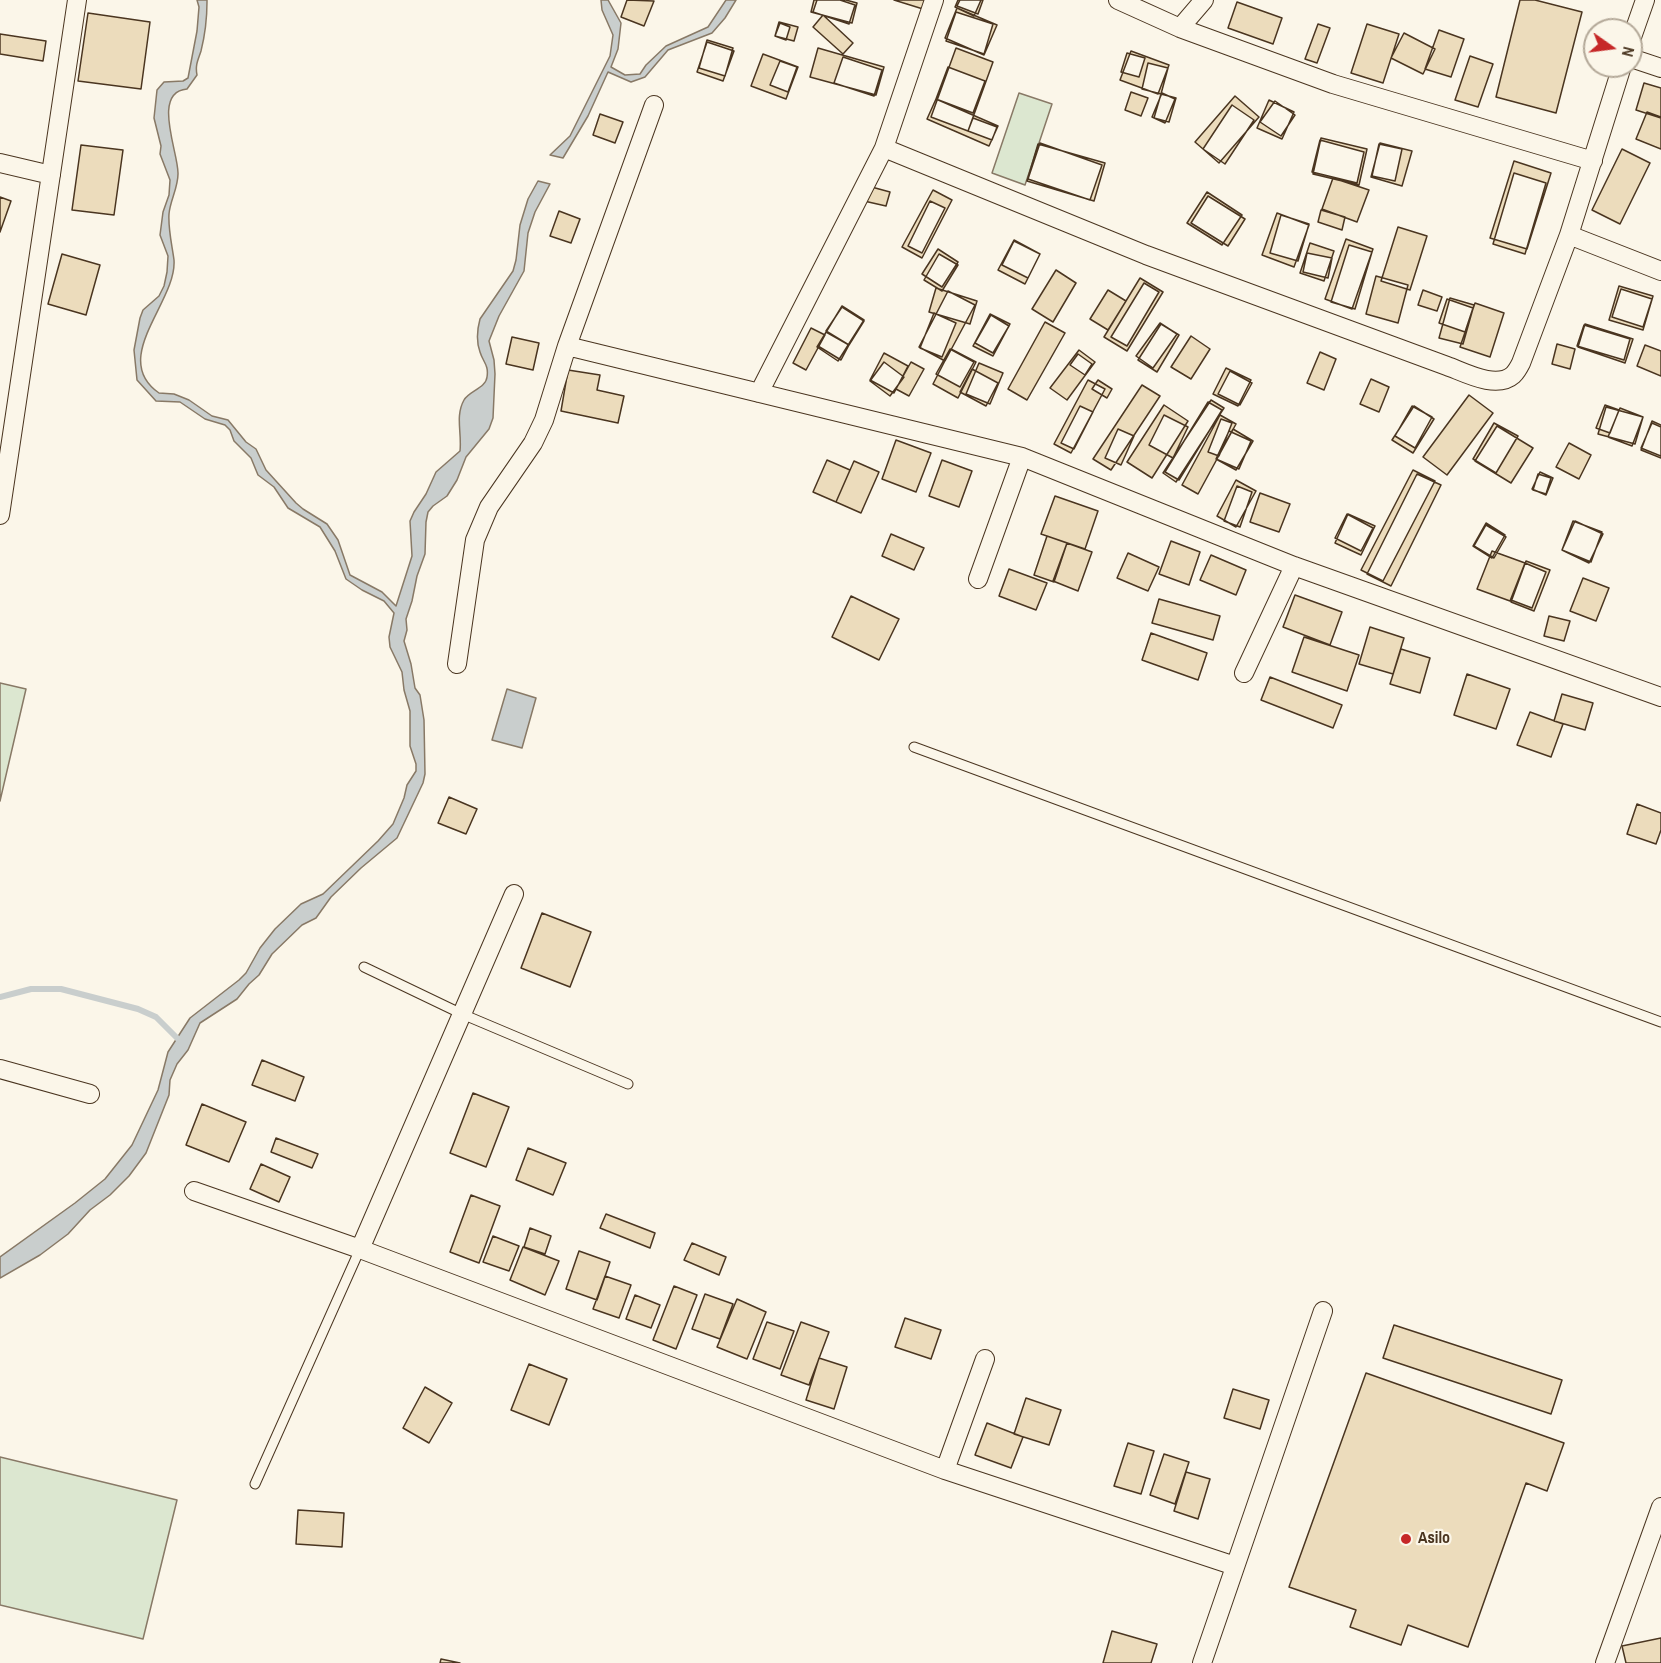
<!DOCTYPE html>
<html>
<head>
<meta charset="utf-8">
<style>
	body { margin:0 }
	#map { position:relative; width:1661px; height:1663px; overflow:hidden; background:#fbf6e9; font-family:"Archivo Narrow",sans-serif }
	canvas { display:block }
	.north { position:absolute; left:1583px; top:18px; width:60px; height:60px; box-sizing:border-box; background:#fbf6e9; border:2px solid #b4a999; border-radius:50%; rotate:104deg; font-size:16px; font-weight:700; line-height:24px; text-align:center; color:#4a3520 }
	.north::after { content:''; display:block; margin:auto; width:21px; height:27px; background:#c62828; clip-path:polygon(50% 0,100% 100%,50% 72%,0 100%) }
</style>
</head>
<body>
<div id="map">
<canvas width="1661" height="1663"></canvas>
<div class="north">N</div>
</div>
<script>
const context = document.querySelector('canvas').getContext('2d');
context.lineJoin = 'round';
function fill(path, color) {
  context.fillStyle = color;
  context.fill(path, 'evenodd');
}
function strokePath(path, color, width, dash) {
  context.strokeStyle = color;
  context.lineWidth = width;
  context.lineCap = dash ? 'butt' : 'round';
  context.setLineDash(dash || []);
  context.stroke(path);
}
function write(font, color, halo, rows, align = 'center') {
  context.font = font + ' "Archivo Narrow",sans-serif';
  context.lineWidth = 4.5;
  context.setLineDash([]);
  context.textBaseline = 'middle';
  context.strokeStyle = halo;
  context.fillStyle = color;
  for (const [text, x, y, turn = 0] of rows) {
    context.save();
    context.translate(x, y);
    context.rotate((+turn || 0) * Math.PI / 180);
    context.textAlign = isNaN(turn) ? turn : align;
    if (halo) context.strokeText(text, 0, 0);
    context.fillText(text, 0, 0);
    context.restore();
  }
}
const green = new Path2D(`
	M 1019,93 L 1052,104 L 1025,185 L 992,173 Z
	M 0,683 L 26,689 L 0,801 Z
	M 0,1457 L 177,1500 L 143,1639 L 0,1605 Z`);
const water = new Path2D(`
	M 197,0 L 207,0 L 207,2 C 207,18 205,35 201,51 C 198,60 195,65 197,75 L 187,89 C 151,92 179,154 178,174 C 178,188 170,201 169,214 C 168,229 172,245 174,260 C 177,302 109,358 159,393 L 174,394 L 189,400 L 212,416 L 228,420 L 246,442 L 256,449 L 266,470 L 296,503 L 303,509 L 327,524 L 338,540 L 350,575 L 382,592 L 396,606 L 412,556 L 410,521 L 414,512 L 426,494 L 436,472 L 460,451 C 462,433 455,416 464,400 C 469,391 486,388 487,377 C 489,365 483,362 480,352 C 476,341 477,330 480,319 L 513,271 L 516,260 L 520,225 L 528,199 L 538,181 L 550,184 L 535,212 L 528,233 L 524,271 L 499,316 L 489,341 L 494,360 L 495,374 L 493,418 L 489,429 L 466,457 L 457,480 L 447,496 L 433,506 L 428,512 L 426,522 L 425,554 L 417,576 L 412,601 L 406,619 L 407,630 L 404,641 L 411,664 L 415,688 L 420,695 L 424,720 L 425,774 L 423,783 L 397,838 L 361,868 L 331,897 L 316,918 L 302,925 L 272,954 L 259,975 L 249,984 L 237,999 L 200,1023 L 188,1050 L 177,1064 L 170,1080 L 169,1095 L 146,1153 L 129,1176 L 110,1195 L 90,1210 L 68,1234 L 40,1255 L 0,1278 L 0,1257 L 75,1203 L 105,1179 L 132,1145 L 158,1090 L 168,1052 L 190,1018 L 239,980 L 246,973 L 260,948 L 275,929 L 301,904 L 323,894 L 378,841 L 393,824 L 404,798 L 407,785 L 416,771 L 416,764 L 410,746 L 410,711 L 404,690 L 402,672 L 390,647 L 389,637 L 394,613 L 384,601 L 362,590 L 346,579 L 335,551 L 320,527 L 288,508 L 274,487 L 258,475 L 251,458 L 234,441 L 230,430 L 225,425 L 205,419 L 180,402 L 156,401 L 137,380 L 134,350 L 140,318 L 143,310 L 159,296 L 164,286 L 167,272 L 168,256 L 160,235 L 163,212 L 169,195 L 170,180 L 160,154 L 161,146 L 154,118 L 157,90 L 164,82 L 183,81 L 188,78 L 197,31 L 199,7 Z
	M 601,0 L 608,0 L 621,23 L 618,49 L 611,67 L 625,75 L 640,74 L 646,65 L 666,46 L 708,27 L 726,0 L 736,0 L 725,18 L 712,33 L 668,50 L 645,77 L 631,82 L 608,72 L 588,116 L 563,158 L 550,155 L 570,136 L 610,56 L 613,35 L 602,10 Z
	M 507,689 L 536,698 L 522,748 L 492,740 Z`);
const stream = new Path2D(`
	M 0,997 L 31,989 L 61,989 L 138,1009 L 156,1017 L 179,1040`);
const building = new Path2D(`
	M 627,0 L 654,1 L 644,26 L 621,17 Z
	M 814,0 L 846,0 L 857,3 L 852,23 L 811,12 Z
	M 817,0 L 840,0 L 855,5 L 849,24 L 813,12 Z
	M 894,0 L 926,0 L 923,9 Z
	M 958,0 L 981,0 L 974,16 L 955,7 Z
	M 960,0 L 983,0 L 978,14 L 957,6 Z
	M 1520,0 L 1535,0 L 1582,12 L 1556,113 L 1496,97 Z
	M 1237,2 L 1282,18 L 1273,44 L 1228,28 Z
	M 957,8 L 997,25 L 984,55 L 945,38 Z
	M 956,12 L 993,24 L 984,54 L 946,41 Z
	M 88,13 L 150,22 L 141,89 L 78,81 Z
	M 823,15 L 853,43 L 843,54 L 813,27 Z
	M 779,22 L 798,27 L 794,41 L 775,36 Z
	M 780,23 L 790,27 L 786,40 L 775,36 Z
	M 1318,24 L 1330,28 L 1317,63 L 1305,59 Z
	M 1367,24 L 1399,34 L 1383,83 L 1351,73 Z
	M 1439,30 L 1464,39 L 1451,77 L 1425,69 Z
	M 1404,33 L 1435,49 L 1423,74 L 1391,58 Z
	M 0,34 L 46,41 L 43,61 L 0,54 Z
	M 707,40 L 733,48 L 725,76 L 699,68 Z
	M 707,42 L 734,51 L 723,81 L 697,72 Z
	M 818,48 L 884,67 L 876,95 L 810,77 Z
	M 956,48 L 993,62 L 968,131 L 931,117 Z
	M 1131,51 L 1169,65 L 1158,94 L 1120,80 Z
	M 1127,53 L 1145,58 L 1139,77 L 1121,72 Z
	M 763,54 L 798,67 L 786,99 L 751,86 Z
	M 1470,56 L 1493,64 L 1478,107 L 1455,100 Z
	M 843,57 L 882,70 L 874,96 L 834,83 Z
	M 780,61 L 797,67 L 788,92 L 770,85 Z
	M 1148,63 L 1168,68 L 1161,94 L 1142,89 Z
	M 948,67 L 985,81 L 973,113 L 936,99 Z
	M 1644,83 L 1661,88 L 1661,118 L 1636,110 Z
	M 1131,92 L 1148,98 L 1141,116 L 1125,110 Z
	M 1162,93 L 1175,99 L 1165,123 L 1152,117 Z
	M 1161,94 L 1176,98 L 1169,122 L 1154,118 Z
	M 1235,96 L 1259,117 L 1219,163 L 1195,142 Z
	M 936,99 L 998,126 L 989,146 L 927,119 Z
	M 1269,100 L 1294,112 L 1282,139 L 1257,128 Z
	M 1275,101 L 1295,115 L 1281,136 L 1260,122 Z
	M 1232,105 L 1254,120 L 1225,164 L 1203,149 Z
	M 1647,112 L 1661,117 L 1661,149 L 1636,139 Z
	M 600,114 L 623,122 L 615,143 L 593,135 Z
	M 973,118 L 997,127 L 992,140 L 968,131 Z
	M 1321,138 L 1367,149 L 1359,185 L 1313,174 Z
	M 1320,140 L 1364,152 L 1357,183 L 1312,172 Z
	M 1040,143 L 1102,165 L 1090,200 L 1028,179 Z
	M 1380,143 L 1412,151 L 1402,186 L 1371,177 Z
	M 1038,144 L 1105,163 L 1094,201 L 1027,181 Z
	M 1379,144 L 1402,149 L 1395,181 L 1372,176 Z
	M 81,145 L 123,150 L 114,215 L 72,210 Z
	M 1622,149 L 1650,163 L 1620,224 L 1592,210 Z
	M 1514,161 L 1551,173 L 1527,249 L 1490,238 Z
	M 1514,173 L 1546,183 L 1525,254 L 1493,244 Z
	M 1333,178 L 1369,190 L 1357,222 L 1322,209 Z
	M 868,186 L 890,192 L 886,206 L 864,201 Z
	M 933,190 L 952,200 L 922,258 L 902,247 Z
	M 1207,192 L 1242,215 L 1222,245 L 1187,223 Z
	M 1208,196 L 1245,219 L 1228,246 L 1191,223 Z
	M 0,197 L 11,201 L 0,232 Z
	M 930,201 L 945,208 L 922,253 L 908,246 Z
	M 1321,210 L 1345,217 L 1342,230 L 1318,222 Z
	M 559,211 L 580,219 L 571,243 L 550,236 Z
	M 1277,213 L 1309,225 L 1294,267 L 1262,255 Z
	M 1281,215 L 1309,224 L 1298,261 L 1270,253 Z
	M 1398,227 L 1427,236 L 1410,290 L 1381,281 Z
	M 1346,239 L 1373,249 L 1352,309 L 1325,299 Z
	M 1014,240 L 1040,254 L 1025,284 L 998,270 Z
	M 1014,241 L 1040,254 L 1028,278 L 1002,265 Z
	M 1310,243 L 1334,251 L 1324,281 L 1300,273 Z
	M 1349,245 L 1372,252 L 1355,309 L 1331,302 Z
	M 938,249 L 958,262 L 942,287 L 922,274 Z
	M 1307,253 L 1332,258 L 1328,278 L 1303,272 Z
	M 62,254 L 100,265 L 86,315 L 48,304 Z
	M 939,254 L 958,265 L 942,291 L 924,280 Z
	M 1056,270 L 1076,283 L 1053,322 L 1032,309 Z
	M 1376,276 L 1408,285 L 1398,323 L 1366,314 Z
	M 1140,278 L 1163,292 L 1127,351 L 1104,337 Z
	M 1144,283 L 1159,292 L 1127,346 L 1111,337 Z
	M 1619,286 L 1653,296 L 1643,330 L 1609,320 Z
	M 936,288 L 977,301 L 970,324 L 929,312 Z
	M 1621,289 L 1652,299 L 1643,327 L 1612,317 Z
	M 1108,290 L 1126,301 L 1108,330 L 1090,319 Z
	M 1423,290 L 1442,297 L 1437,311 L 1418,305 Z
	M 948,291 L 975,305 L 945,361 L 919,347 Z
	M 1450,298 L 1474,305 L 1463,344 L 1439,338 Z
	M 1447,299 L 1473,308 L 1465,332 L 1439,323 Z
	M 1475,303 L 1504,313 L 1490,357 L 1460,347 Z
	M 842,306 L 864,320 L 838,361 L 817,347 Z
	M 842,307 L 864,321 L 849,345 L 826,331 Z
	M 934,313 L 956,323 L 942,357 L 920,348 Z
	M 990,314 L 1010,324 L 993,356 L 973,346 Z
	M 991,315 L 1009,326 L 993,353 L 975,343 Z
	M 1045,322 L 1065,333 L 1027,400 L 1008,389 Z
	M 1160,323 L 1177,334 L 1153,368 L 1136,356 Z
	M 1161,324 L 1179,335 L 1157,372 L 1138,360 Z
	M 1585,324 L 1633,339 L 1625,363 L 1578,347 Z
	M 1584,325 L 1630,339 L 1624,360 L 1577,346 Z
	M 811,328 L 825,335 L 806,370 L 793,363 Z
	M 826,332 L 849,345 L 841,360 L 818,346 Z
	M 1191,336 L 1210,349 L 1191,379 L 1171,367 Z
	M 512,337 L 539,343 L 533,370 L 506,364 Z
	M 1557,344 L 1575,349 L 1570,369 L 1552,364 Z
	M 1645,345 L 1661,351 L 1661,376 L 1637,366 Z
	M 950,349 L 974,362 L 960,387 L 936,374 Z
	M 951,349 L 976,362 L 958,398 L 933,384 Z
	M 1079,350 L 1095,362 L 1067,400 L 1050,388 Z
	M 1320,352 L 1336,359 L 1324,390 L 1307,383 Z
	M 884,353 L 908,366 L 894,393 L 870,380 Z
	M 1078,354 L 1092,364 L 1085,375 L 1070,365 Z
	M 884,362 L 904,377 L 890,396 L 870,381 Z
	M 911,362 L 924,369 L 909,396 L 896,389 Z
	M 979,363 L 1003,373 L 990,404 L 966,394 Z
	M 1226,368 L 1251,380 L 1238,406 L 1213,394 Z
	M 972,369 L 998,383 L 986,406 L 960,392 Z
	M 568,370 L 600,375 L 597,390 L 624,396 L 618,423 L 561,411 Z
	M 1230,371 L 1252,383 L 1240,405 L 1218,394 Z
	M 1371,379 L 1389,387 L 1379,412 L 1360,404 Z
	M 1088,380 L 1105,389 L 1071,453 L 1054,444 Z
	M 1098,380 L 1112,389 L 1107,398 L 1092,389 Z
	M 1142,385 L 1160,396 L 1111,470 L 1093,459 Z
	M 1469,395 L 1493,413 L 1447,475 L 1423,457 Z
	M 1211,400 L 1224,408 L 1176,482 L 1163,473 Z
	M 1208,402 L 1222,410 L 1179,480 L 1165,472 Z
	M 1164,405 L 1188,421 L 1152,478 L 1127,462 Z
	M 1605,405 L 1619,410 L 1610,433 L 1596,428 Z
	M 1080,406 L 1093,412 L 1074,449 L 1061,443 Z
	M 1412,406 L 1432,417 L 1415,448 L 1395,436 Z
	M 1414,406 L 1434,419 L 1413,453 L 1392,440 Z
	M 1606,407 L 1643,417 L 1635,444 L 1598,434 Z
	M 1620,408 L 1643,417 L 1632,446 L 1608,437 Z
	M 1164,415 L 1188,427 L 1173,458 L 1149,445 Z
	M 1220,415 L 1236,424 L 1198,494 L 1182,485 Z
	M 1221,419 L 1232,423 L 1219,456 L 1208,452 Z
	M 1652,421 L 1661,425 L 1661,458 L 1641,450 Z
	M 1494,423 L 1518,436 L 1496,473 L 1473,459 Z
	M 1652,423 L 1661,427 L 1661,456 L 1641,448 Z
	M 1497,426 L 1533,448 L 1511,483 L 1475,461 Z
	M 1118,429 L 1134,436 L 1121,465 L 1105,458 Z
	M 1233,429 L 1253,441 L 1236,470 L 1216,459 Z
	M 1229,431 L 1251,441 L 1239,469 L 1216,459 Z
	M 896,440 L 931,453 L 916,492 L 882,479 Z
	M 1569,443 L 1591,455 L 1579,479 L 1556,467 Z
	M 827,460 L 850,470 L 836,502 L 813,492 Z
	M 942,460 L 972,471 L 959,507 L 929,496 Z
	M 854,461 L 879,472 L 861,513 L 836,502 Z
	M 1413,470 L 1435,481 L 1383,581 L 1361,570 Z
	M 1540,472 L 1553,478 L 1546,495 L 1532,489 Z
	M 1417,474 L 1441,485 L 1391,586 L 1367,574 Z
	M 1538,474 L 1551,478 L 1546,494 L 1533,490 Z
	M 1236,480 L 1256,491 L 1236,527 L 1217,516 Z
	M 1237,486 L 1252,492 L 1240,527 L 1224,521 Z
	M 1260,493 L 1290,504 L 1279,532 L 1250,522 Z
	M 1055,496 L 1098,511 L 1085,549 L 1041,534 Z
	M 1347,514 L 1373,528 L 1361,551 L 1335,538 Z
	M 1348,514 L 1375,526 L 1361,555 L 1335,543 Z
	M 1573,521 L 1602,532 L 1591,562 L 1562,550 Z
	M 1575,521 L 1603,534 L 1589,563 L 1562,550 Z
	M 1486,523 L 1505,535 L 1492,558 L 1473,546 Z
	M 1486,525 L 1506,537 L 1494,558 L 1474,546 Z
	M 891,534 L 924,548 L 914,570 L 882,556 Z
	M 1047,536 L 1067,543 L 1054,582 L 1034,575 Z
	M 1171,541 L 1200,552 L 1189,585 L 1159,574 Z
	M 1067,543 L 1092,552 L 1078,591 L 1053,581 Z
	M 1492,551 L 1525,563 L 1510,601 L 1477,589 Z
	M 1128,553 L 1159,567 L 1148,591 L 1117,578 Z
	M 1211,555 L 1246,570 L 1236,595 L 1200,580 Z
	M 1526,561 L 1550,570 L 1534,611 L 1511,602 Z
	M 1525,563 L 1546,572 L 1532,608 L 1511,600 Z
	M 1009,569 L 1047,583 L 1036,610 L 999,596 Z
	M 1583,578 L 1609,588 L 1596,621 L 1570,611 Z
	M 1295,595 L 1342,612 L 1330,645 L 1283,627 Z
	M 851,596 L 899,619 L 879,660 L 832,637 Z
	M 1159,599 L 1220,616 L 1213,640 L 1152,623 Z
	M 1549,616 L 1570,621 L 1564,641 L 1544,636 Z
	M 1370,627 L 1404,638 L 1393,674 L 1359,664 Z
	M 1151,633 L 1207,653 L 1198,680 L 1142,660 Z
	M 1304,637 L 1359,655 L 1347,691 L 1292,672 Z
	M 1401,649 L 1430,658 L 1420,693 L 1390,684 Z
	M 1467,674 L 1510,689 L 1496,729 L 1454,715 Z
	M 1270,677 L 1342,705 L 1333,728 L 1261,700 Z
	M 1562,694 L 1593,703 L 1585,730 L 1554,721 Z
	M 1530,712 L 1563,724 L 1551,757 L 1517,745 Z
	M 449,797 L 477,809 L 466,834 L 438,823 Z
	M 1637,804 L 1661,813 L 1661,830 L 1656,844 L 1627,834 Z
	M 542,913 L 591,932 L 570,987 L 521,968 Z
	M 262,1060 L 304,1077 L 295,1101 L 252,1085 Z
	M 473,1093 L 509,1107 L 486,1167 L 450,1153 Z
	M 202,1104 L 246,1122 L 229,1162 L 186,1145 Z
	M 276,1138 L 318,1154 L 312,1168 L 271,1152 Z
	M 528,1148 L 566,1163 L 553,1195 L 516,1180 Z
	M 261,1164 L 290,1177 L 279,1202 L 250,1189 Z
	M 471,1195 L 500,1206 L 479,1263 L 450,1252 Z
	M 606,1214 L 655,1233 L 650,1248 L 600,1228 Z
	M 530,1228 L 551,1236 L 545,1254 L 524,1247 Z
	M 493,1236 L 519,1246 L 509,1271 L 483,1262 Z
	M 692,1243 L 726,1257 L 719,1275 L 684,1260 Z
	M 523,1247 L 559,1261 L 545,1295 L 510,1280 Z
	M 579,1251 L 610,1262 L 597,1300 L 566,1289 Z
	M 605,1276 L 631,1285 L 619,1318 L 593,1309 Z
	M 674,1286 L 697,1295 L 676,1349 L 653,1340 Z
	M 705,1294 L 733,1304 L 720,1339 L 692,1329 Z
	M 635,1295 L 660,1305 L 651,1328 L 626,1319 Z
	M 737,1299 L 766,1312 L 747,1359 L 717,1347 Z
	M 905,1318 L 941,1330 L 931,1359 L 895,1347 Z
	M 767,1322 L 794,1331 L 780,1369 L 753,1359 Z
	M 801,1322 L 829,1332 L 809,1385 L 781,1375 Z
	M 1394,1325 L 1562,1380 L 1551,1414 L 1383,1358 Z
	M 819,1358 L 847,1367 L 834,1409 L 806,1400 Z
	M 529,1364 L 567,1379 L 549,1425 L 511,1410 Z
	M 1366,1373 L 1564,1443 L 1547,1491 L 1526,1483 L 1468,1647 L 1408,1625 L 1401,1645 L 1350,1627 L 1356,1610 L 1289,1587 Z
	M 425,1387 L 452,1403 L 429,1443 L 403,1428 Z
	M 1233,1389 L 1269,1400 L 1260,1429 L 1224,1418 Z
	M 1026,1398 L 1061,1410 L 1049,1445 L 1014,1434 Z
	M 987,1423 L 1023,1437 L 1011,1468 L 975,1455 Z
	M 1128,1443 L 1154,1451 L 1141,1494 L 1114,1486 Z
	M 1164,1454 L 1189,1462 L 1175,1504 L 1150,1495 Z
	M 1186,1472 L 1210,1479 L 1198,1519 L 1174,1511 Z
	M 298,1510 L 344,1513 L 342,1547 L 296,1544 Z
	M 1112,1631 L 1157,1644 L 1151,1663 L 1103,1663 Z
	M 1661,1638 L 1661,1663 L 1626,1663 L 1622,1646 Z
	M 441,1659 L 460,1663 L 440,1663 Z`);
const lane = new Path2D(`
	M 914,747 L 1661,1022
	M 364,967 L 462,1014 L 628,1084
	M 255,1484 L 360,1249`);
const street = new Path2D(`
	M 1118,0 L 1180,28 L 1333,84 L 1593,161
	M 1180,28 L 1204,0
	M 1631,40 L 1645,0
	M 1631,58 L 1661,68
	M 884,148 L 1146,255 L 1447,366 C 1464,372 1496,390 1513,375 C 1516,372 1519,367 1521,363 L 1569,235 L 1622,66
	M 0,163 L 51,175
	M 1569,235 L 1661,271
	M 567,346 L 1022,457 L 1294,566 L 1661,697
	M 759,393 L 884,148 L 934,0
	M 0,515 L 77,0
	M 978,579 L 1022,457
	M 457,664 L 475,540 L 489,507 L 533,443 L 544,420 L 567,346 L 654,105
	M 1244,673 L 1294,566
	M 0,1069 L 90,1094
	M 194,1191 L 360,1249 L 945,1470 L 1235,1566
	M 360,1249 L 514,894
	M 945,1470 L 985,1359
	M 1202,1663 L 1323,1311
	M 1605,1663 L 1661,1507`);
const markers = [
	[1406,1539,6,"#c62828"]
];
const poiNames = [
	["Asilo",1418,1539]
];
fill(green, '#dce7d0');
strokePath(green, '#887966', 1.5);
fill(water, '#c9cecd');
strokePath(water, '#887966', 1.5);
strokePath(stream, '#c9cecd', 6);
fill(building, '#ecdcbc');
strokePath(building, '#4a3520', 1.5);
strokePath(lane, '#4a3520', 11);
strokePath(street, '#4a3520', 20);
strokePath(lane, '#fbf6e9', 9);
strokePath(street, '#fbf6e9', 18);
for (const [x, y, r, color] of markers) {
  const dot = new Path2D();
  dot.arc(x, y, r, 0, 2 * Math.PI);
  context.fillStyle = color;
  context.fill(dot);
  strokePath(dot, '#fbf6e9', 2);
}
write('bold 16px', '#4a3520', '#fbf6e9', poiNames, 'left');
</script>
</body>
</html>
